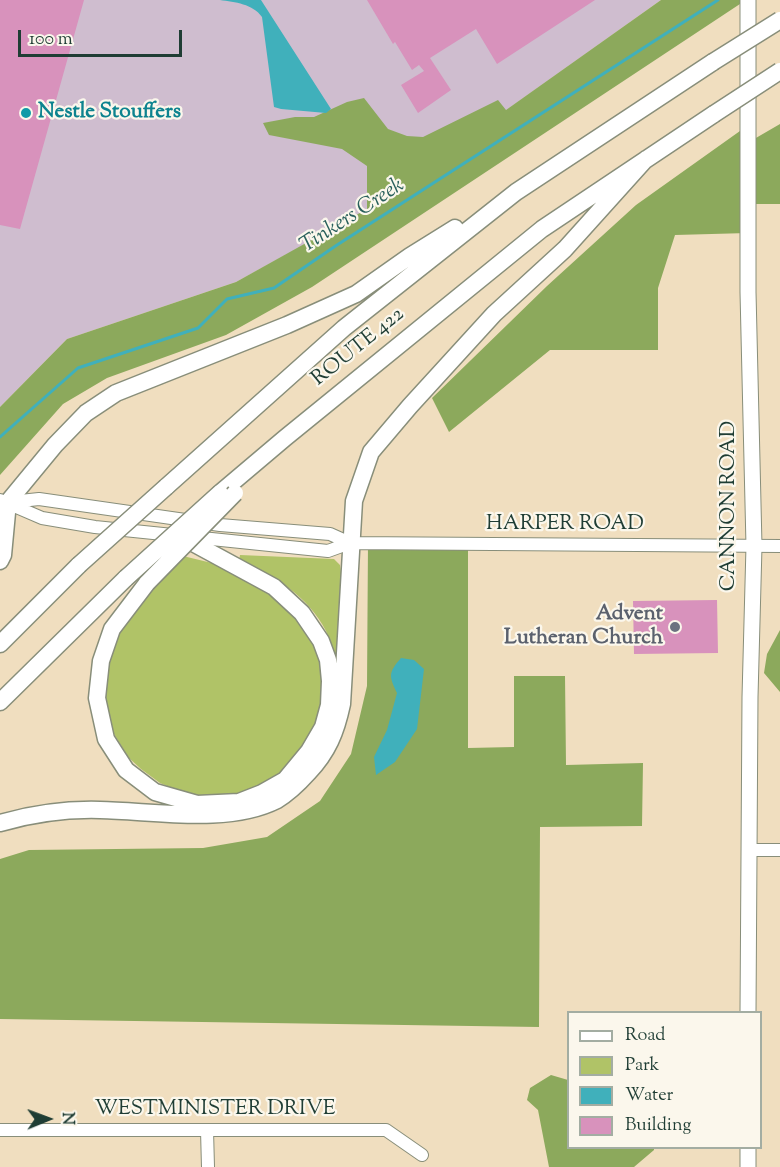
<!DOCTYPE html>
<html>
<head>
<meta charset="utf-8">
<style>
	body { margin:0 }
	#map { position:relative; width:780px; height:1167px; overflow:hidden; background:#f0debf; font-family:"Sorts Mill Goudy",serif }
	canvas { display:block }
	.legend { position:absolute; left:567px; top:1011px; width:195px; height:138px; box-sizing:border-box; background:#fbf7ec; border:2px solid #a3ada2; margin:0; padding:8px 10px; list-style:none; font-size:18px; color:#1f3d34 }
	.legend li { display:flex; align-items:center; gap:12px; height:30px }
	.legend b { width:30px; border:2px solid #a3ada2 }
	.north { position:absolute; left:18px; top:1089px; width:60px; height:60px; -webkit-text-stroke:4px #fbf7ec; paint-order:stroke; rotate:89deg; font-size:16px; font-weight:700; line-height:24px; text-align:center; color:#1f3d34 }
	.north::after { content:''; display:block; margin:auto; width:21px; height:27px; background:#1f3d34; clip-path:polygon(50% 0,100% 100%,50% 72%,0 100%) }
	.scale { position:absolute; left:18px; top:30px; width:164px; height:27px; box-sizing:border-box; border:3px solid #1f3d34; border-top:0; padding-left:8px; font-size:18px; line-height:21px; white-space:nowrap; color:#1f3d34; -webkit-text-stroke:4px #fbf7ec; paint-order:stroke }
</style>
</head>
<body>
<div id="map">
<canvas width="780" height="1167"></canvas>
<ul class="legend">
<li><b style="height:8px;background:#fff"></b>Road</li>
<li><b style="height:16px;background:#b0c367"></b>Park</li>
<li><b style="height:16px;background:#40b0bb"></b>Water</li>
<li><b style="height:16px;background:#d892bc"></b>Building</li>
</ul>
<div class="north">N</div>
<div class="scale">100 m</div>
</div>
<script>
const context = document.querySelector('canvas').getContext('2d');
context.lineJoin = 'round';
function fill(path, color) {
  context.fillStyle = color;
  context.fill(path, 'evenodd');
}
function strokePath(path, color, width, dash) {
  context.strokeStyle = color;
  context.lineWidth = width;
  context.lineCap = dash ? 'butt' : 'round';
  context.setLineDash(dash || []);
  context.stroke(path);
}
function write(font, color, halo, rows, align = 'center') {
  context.font = font + ' "Sorts Mill Goudy",serif';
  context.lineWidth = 4.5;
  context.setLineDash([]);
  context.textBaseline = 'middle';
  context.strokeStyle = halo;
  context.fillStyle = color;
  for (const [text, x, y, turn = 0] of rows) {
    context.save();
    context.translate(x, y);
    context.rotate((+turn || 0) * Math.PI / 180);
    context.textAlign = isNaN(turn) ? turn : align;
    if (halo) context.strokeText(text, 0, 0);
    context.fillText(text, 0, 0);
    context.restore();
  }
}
const industrial = new Path2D(`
	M 0,0 L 661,0 L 362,213 L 236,282 L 67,339 L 0,407 Z`);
const green = new Path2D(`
	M 240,555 L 334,559 L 340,565 L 343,586 L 341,658 L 335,659 C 332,650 330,640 326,631 C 308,596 274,575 239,561 Z
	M 183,556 L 220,565 L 272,591 L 317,643 L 326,679 L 324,705 L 314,737 L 281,776 L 241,795 L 211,797 L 184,793 L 160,783 L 141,769 L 129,758 L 114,734 L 104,701 L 108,660 L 124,624 L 160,577 Z`);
const forest = new Path2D(`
	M 661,0 L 746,0 L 312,287 L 226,335 L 107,378 L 63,404 L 0,475 L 0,407 L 67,339 L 236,282 L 367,209 L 367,166 L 342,149 L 269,135 L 263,123 L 295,117 L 314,117 L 347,102 L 364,98 L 388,129 L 407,136 L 423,137 L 498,100 L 506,110 Z
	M 780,124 L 780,204 L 748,204 L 748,233 L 675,235 L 658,288 L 658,350 L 550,350 L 449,432 L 432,398 L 547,286 L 636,205 L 747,126 L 749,142 Z
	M 368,543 L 468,543 L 468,748 L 514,747 L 514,676 L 565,676 L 566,765 L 643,763 L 642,826 L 540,827 L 539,1027 L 0,1019 L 0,859 L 29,850 L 203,848 L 267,837 L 320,801 L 351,754 L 367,686 Z
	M 780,630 L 780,692 L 764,673 L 767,654 Z
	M 551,1075 L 568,1080 L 568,1148 L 654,1148 L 654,1150 L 634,1167 L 549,1167 L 538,1110 L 527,1100 L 530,1088 Z`);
const water = new Path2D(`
	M 220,0 L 261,0 L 331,109 L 326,113 L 281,109 L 274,107 L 262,17 C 253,4 235,2 220,0 Z
	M 401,658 L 414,660 L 424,669 L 417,729 L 395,762 L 376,775 L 374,757 L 387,730 L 397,693 C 389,676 388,673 401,658 Z`);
const stream = new Path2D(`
	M 0,437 L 78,368 L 198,328 L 227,299 L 274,288 L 337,245 L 718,0`);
const building = new Path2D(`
	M 0,0 L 84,0 L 20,229 L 0,225 Z
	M 367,0 L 595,0 L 497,64 L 476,29 L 430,58 L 451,90 L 418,113 L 401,85 L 424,71 L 419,65 L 412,70 L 395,42 L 393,44 Z
	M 717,600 L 718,653 L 634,654 L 633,601 Z`);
const minor = new Path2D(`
	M 0,500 L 42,518 L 95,527 L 328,551 L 350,543 L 780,546
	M 11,502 L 39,499 L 220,525 L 330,534 L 350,543
	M 748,850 L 780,850
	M 0,1130 L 386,1130 L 422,1155
	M 207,1130 L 208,1167`);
const major = new Path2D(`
	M 748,1012 L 750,697 L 754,546 L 748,292 L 748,0
	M 748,1167 L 748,1148`);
const highway = new Path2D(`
	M 166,487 L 344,328 L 516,192 L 713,62
	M 220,493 L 285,438 L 542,229 L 714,114
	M 0,561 L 3,555 L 8,502 L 55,445 L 86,413 L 116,393 L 287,325 L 356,294 L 410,256 L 455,228
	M 147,583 L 112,629 L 101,661 L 97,698 L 106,739 L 126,770 L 155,792 L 197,804 L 239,802 L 262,793 L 285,780 L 309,751 L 323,727 L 329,705 L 330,681 L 328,660 L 321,641 L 302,613 L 274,587 L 180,536
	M 0,644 L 79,565
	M 0,702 L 126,578
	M 0,823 C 32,814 66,809 100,810 C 154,811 228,825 277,800 C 289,793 299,783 308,773 C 328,752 336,732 342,704 L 354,501 L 371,452 L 410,406 L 494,314 L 565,249 L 646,159`);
const highwayBridge = new Path2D(`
	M 713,62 L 780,20
	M 714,114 L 780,71
	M 79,565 L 166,487
	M 126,578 L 220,493
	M 147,583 L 235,493`);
const markers = [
	[26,113,6,"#0f9aa8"],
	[675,627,6,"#6b7280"]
];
const cultureNames = [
	["Nestle Stouffers",38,113]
];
const streetNames = [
	["ROUTE 422",359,348,-39],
	["CANNON ROAD",730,506,-90],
	["HARPER ROAD",565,525],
	["WESTMINISTER DRIVE",215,1110]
];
const worshipNames = [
	["Advent",663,615],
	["Lutheran Church",663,639]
];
const waterNames = [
	["Tinkers Creek",353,217,-33]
];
fill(industrial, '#cfbdcf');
fill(green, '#b0c367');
fill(forest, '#8ca95c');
fill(water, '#40b0bb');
strokePath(stream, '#40b0bb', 3);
fill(building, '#d892bc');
strokePath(minor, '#888e7a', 14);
strokePath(major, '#888e7a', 17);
strokePath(highway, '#888e7a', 19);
strokePath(minor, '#fff', 12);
strokePath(major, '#fff', 15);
strokePath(highway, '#fff', 16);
strokePath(highwayBridge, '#888e7a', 19, []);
strokePath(highwayBridge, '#fff', 16);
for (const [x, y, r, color] of markers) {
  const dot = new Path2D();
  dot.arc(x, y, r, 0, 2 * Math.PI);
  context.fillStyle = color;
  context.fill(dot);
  strokePath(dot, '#fbf7ec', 2);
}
write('bold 21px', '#0d838f', '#fbf7ec', cultureNames, 'left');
write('21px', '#1f3d34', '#fbf7ec', streetNames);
write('bold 21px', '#5b616d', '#fbf7ec', worshipNames, 'right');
write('italic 22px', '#29605c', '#fbf7ec', waterNames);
</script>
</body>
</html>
